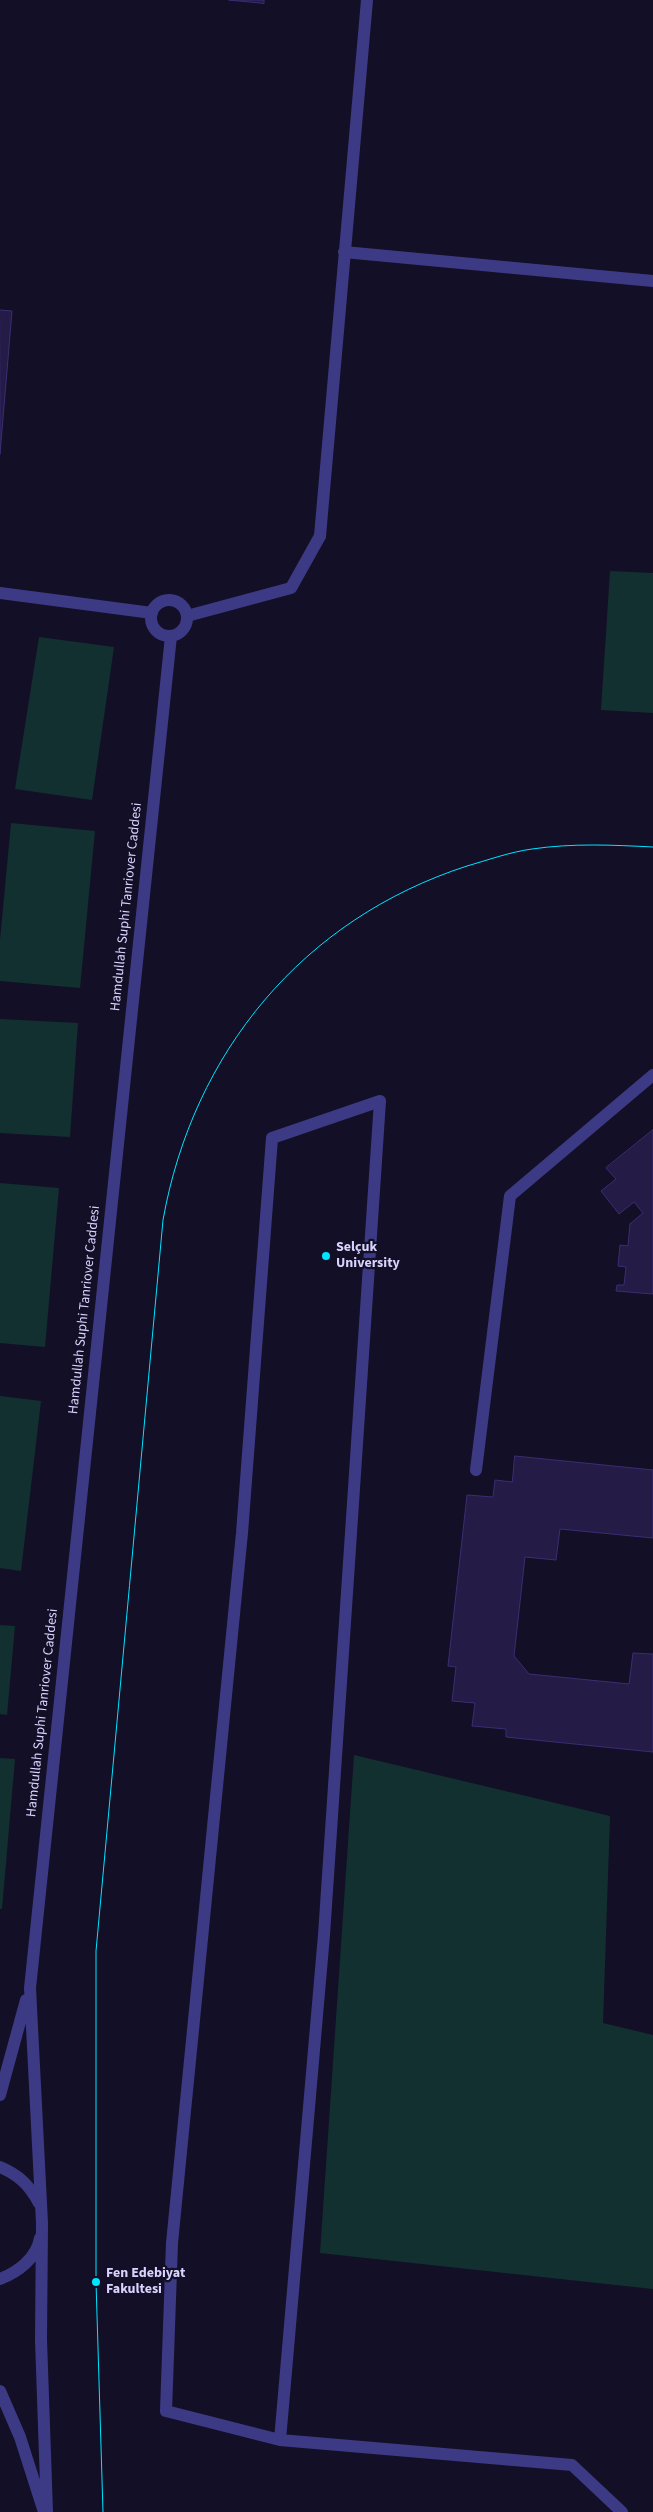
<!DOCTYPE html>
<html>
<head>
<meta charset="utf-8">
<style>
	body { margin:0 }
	canvas { display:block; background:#130f26 }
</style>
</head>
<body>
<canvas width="653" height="2512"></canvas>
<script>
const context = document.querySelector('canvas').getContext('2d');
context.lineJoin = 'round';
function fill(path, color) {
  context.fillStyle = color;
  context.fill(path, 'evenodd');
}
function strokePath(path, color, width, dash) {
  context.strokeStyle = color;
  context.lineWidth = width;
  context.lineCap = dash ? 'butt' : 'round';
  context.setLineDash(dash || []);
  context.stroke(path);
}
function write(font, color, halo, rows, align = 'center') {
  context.font = font + ' "Source Sans 3",sans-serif';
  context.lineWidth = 4.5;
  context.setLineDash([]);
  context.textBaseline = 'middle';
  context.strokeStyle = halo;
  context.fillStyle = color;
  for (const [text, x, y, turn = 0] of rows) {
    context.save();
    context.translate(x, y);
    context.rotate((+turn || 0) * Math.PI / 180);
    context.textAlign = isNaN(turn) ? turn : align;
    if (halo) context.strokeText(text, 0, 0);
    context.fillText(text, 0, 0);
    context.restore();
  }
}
const green = new Path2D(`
	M 610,571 L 653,573 L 653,713 L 601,710 Z
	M 39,637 L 114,647 L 92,800 L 15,789 Z
	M 11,823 L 95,831 L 80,988 L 0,981 L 0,940 Z
	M 0,1019 L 78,1023 L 70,1137 L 0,1133 Z
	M 0,1183 L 59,1188 L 45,1347 L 0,1343 Z
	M 0,1396 L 41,1401 L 21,1571 L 0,1568 Z
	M 0,1625 L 15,1626 L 7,1715 L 0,1714 Z
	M 354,1755 L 610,1816 L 603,2023 L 653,2035 L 653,2289 L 320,2253 Z
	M 0,1758 L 15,1759 L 2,1909 L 0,1909 Z`);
const building = new Path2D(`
	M 229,0 L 264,0 L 264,3 Z
	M 0,310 L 12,311 L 0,454 Z
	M 653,1130 L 653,1294 L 616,1291 L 617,1285 L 624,1285 L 626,1267 L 618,1266 L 620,1245 L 628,1246 L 630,1224 L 643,1213 L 634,1202 L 619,1214 L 601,1191 L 616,1179 L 606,1168 Z
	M 515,1456 L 653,1470 L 653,1538 L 560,1529 L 556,1560 L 525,1557 L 514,1656 L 529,1674 L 629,1684 L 633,1653 L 653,1654 L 653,1752 L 506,1737 L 506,1729 L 472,1726 L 475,1703 L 452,1701 L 456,1667 L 448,1666 L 467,1495 L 493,1497 L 495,1480 L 512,1482 Z`);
const service = new Path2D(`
	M 0,593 L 152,613
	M151 618a18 18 0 1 1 36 0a18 18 0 1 1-36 0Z
	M 187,616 L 291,588 L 320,536`);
const minor = new Path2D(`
	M 344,252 L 653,281
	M 320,536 L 367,0
	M 476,1470 L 510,1196 L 653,1075
	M 280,2440 L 324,1935 L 380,1101 L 272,1138 L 242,1533 L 172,2243 L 166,2411 L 280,2440 L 572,2465 L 622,2512`);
const tertiary = new Path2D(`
	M 0,2095 L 26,2000
	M 0,2167 C 19,2175 29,2185 39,2203
	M 0,2279 C 18,2272 37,2258 40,2238
	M 0,2391 L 20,2437 L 43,2509
	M 47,2512 L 41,2340 L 42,2223 L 30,1988 L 171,636`);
const tram = new Path2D(`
	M 103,2512 L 96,2282 L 96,1951 L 163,1220 C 193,1052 303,919 467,866 C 488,860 510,852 532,849 C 573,843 613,845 653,847`);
const markers = [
	[326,1256,5,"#00e5ff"],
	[96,2282,5,"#00e5ff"]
];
const streetNames = [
	["Hamdullah Suphi Tanriover Caddesi",127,907,-84],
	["Hamdullah Suphi Tanriover Caddesi",85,1310,-84],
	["Hamdullah Suphi Tanriover Caddesi",43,1713,-84]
];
const poiNames = [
	["Selçuk",336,1248],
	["University",336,1264],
	["Fen Edebiyat",106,2274],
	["Fakultesi",106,2290]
];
fill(green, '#12302f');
fill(building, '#241b47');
strokePath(building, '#3b2d73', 1);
strokePath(service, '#3d3a85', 12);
strokePath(minor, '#3d3a85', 12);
strokePath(tertiary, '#3d3a85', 12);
strokePath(tram, '#00e5ff', 1);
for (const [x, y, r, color] of markers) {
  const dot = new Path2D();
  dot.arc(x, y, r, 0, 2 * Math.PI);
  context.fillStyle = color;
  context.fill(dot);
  strokePath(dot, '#130f26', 2);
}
write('14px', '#d9d4ff', '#130f26', streetNames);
write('bold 14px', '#d9d4ff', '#130f26', poiNames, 'left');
</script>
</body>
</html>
